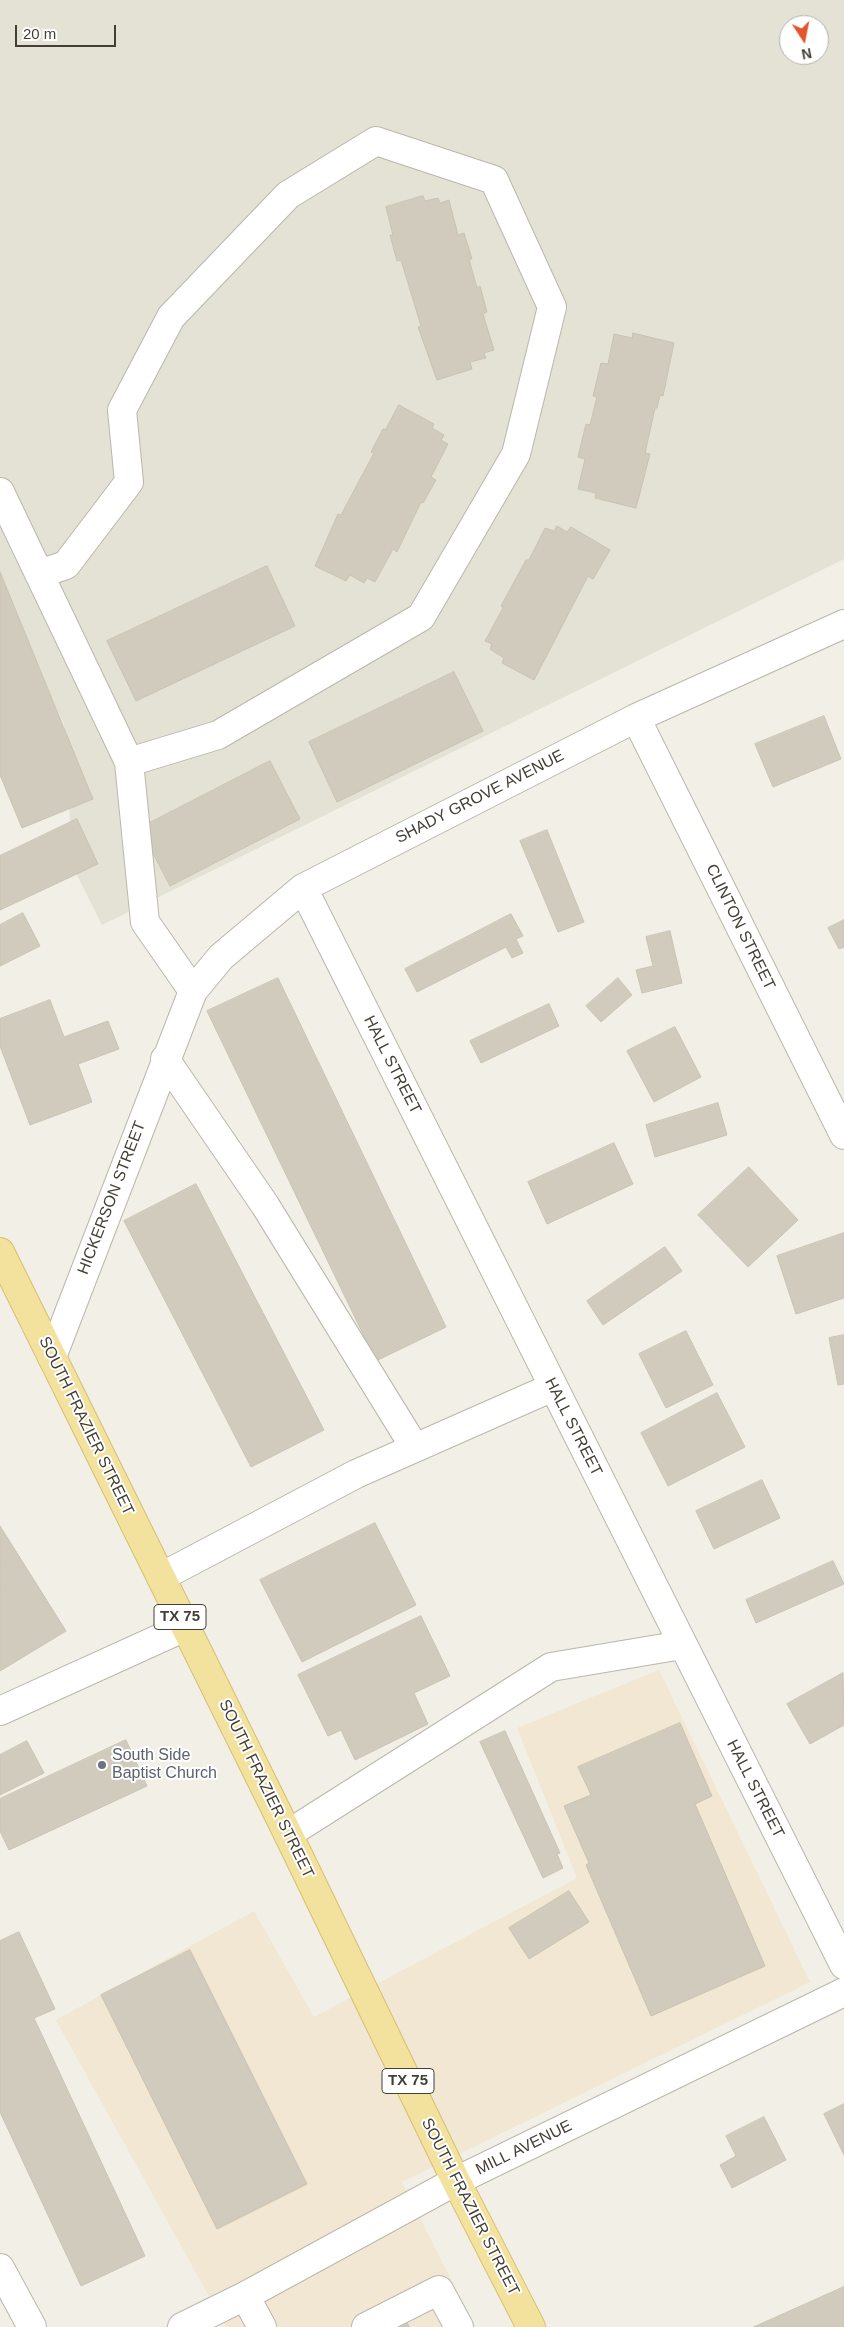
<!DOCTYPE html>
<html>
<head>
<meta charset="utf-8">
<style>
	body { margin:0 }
	#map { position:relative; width:844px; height:2327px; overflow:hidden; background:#f1efe6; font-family:Arial,sans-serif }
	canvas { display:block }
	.north { position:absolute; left:779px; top:15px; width:50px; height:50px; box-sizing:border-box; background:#fff; border:1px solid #b4b2af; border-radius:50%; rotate:169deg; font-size:14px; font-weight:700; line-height:20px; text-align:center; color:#433f36 }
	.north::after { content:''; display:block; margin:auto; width:18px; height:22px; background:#e2562c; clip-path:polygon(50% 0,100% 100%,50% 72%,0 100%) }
	.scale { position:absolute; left:15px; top:25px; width:101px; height:22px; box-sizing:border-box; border:2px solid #433f36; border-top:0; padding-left:6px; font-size:15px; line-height:18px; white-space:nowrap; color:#433f36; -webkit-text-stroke:4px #fff; paint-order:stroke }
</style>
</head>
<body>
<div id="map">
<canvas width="844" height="2327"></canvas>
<div class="north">N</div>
<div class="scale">20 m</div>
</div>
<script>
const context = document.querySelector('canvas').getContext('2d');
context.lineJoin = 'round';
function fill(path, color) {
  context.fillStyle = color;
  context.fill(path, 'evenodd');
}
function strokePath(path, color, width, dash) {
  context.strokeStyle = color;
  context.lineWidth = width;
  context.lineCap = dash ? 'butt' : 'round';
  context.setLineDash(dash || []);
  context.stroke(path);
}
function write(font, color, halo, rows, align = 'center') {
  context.font = font + ' Arial,sans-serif';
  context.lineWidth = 4;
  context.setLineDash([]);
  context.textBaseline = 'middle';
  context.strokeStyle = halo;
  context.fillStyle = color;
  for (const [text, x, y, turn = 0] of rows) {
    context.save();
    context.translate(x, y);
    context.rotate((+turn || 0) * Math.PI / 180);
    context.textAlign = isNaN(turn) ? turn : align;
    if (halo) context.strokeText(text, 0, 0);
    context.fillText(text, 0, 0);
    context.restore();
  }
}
const residential = new Path2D(`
	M 0,0 L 844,0 L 844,559 L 102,925 L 73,867 L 64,724 L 0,594 ZM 789,25 L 819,25 L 819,55 L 789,55 Z`);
const commercial = new Path2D(`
	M 659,1670 L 810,1982 L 402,2182 L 475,2327 L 226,2327 L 56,2020 L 254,1911 L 314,2017 L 577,1878 L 517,1728 Z`);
const building = new Path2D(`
	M 423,196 L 425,201 L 438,198 L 440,203 L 449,200 L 458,235 L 464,233 L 472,259 L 469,259 L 477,288 L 480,286 L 487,312 L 483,314 L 494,350 L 484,353 L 486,358 L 470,362 L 472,369 L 437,380 L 418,327 L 421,326 L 401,260 L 397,261 L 390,235 L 393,235 L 386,207 Z
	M 633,333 L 674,343 L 663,396 L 660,395 L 657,408 L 655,408 L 645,453 L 650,454 L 636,508 L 595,498 L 596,493 L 578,489 L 585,459 L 578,457 L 586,424 L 590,425 L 597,397 L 593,396 L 601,363 L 608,364 L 614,334 L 632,338 Z
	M 399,405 L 434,424 L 432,428 L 444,435 L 441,440 L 448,444 L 431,477 L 436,480 L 423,503 L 421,502 L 397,552 L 393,549 L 375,582 L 367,578 L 364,583 L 350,575 L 346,581 L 315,566 L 338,514 L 341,515 L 374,453 L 371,452 L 383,429 L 385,430 Z
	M 557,526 L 567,532 L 571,527 L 610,550 L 593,579 L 588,576 L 534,680 L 502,663 L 504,658 L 490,649 L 492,644 L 485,641 L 503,608 L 501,606 L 526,560 L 529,560 L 545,528 L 554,531 Z
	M 267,566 L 295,626 L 136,701 L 107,641 Z
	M 0,572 L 93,799 L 22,828 L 0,775 Z
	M 454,672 L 483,731 L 337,802 L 309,742 Z
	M 824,716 L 841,759 L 773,787 L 755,744 Z
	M 270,761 L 300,819 L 170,886 L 140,828 Z
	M 77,819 L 98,864 L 0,910 L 0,856 Z
	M 547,830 L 584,922 L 558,932 L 520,841 Z
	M 23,913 L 40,946 L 0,966 L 0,925 Z
	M 511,914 L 523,936 L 516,939 L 523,953 L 512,958 L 506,947 L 417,992 L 405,969 Z
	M 844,920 L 844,947 L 839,949 L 828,928 Z
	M 670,931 L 682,983 L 642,993 L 636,970 L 653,966 L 646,937 Z
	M 278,978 L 446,1327 L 376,1361 L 207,1011 Z
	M 618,978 L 632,995 L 601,1022 L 586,1006 Z
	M 50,1000 L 64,1037 L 108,1021 L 119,1049 L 78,1064 L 92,1102 L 30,1125 L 0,1046 L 0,1019 Z
	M 549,1004 L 559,1026 L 481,1063 L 470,1041 Z
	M 675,1027 L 701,1077 L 654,1102 L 627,1051 Z
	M 718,1103 L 727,1135 L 655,1157 L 646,1125 Z
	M 614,1143 L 633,1184 L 547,1224 L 528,1182 Z
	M 749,1167 L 798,1220 L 748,1267 L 698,1215 Z
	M 196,1184 L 324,1430 L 251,1467 L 124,1221 Z
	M 844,1233 L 844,1298 L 796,1314 L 777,1256 Z
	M 665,1247 L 682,1271 L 603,1325 L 587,1301 Z
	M 686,1331 L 713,1385 L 666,1408 L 639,1354 Z
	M 844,1335 L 844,1384 L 838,1385 L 829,1338 Z
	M 717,1393 L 745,1447 L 668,1486 L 641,1433 Z
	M 762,1480 L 780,1518 L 714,1549 L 696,1511 Z
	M 375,1523 L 416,1605 L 302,1662 L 260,1580 Z
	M 0,1526 L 66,1631 L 0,1671 Z
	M 833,1561 L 844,1584 L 756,1623 L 746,1600 Z
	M 421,1616 L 450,1676 L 414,1693 L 428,1724 L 355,1760 L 341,1730 L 328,1736 L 298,1675 Z
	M 843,1673 L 844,1725 L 810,1744 L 787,1704 Z
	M 680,1723 L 712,1796 L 695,1804 L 765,1966 L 651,2016 L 586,1865 L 589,1863 L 564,1806 L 591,1795 L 578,1767 Z
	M 505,1731 L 560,1853 L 557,1854 L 563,1868 L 543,1878 L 480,1742 Z
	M 126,1740 L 147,1786 L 9,1850 L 0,1831 L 0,1799 Z
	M 27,1741 L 44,1773 L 0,1795 L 0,1755 Z
	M 569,1891 L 589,1922 L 529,1959 L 509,1928 Z
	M 19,1932 L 55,2009 L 34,2018 L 145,2256 L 81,2286 L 0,2112 L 0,1941 Z
	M 190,1950 L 307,2184 L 217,2229 L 101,1995 Z
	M 844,2104 L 844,2155 L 824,2114 Z
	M 764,2117 L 786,2160 L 732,2188 L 720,2165 L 736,2156 L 726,2136 Z
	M 844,2287 L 844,2327 L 754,2327 Z
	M 404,2315 L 409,2327 L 375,2327 Z`);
const minor = new Path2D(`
	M 0,492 L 129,762 L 145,922 L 193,991
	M 39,574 L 66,565 L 129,482 L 122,410 L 171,317 L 288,195 L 376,141 L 494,180 L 552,307 L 516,454 L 421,617 L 218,735 L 129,762
	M 636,718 L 844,1135
	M 303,888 L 844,1965
	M 165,1059 L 265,1205 L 415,1448
	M 52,1357 L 193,991 L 221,957 L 303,888 L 636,718 L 844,624
	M 161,1577 L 356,1474 L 553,1387
	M 0,1711 L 185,1627
	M 288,1834 L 551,1667 L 682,1645
	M 0,2268 L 32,2327
	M 245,2296 L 262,2327
	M 182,2327 L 245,2296 L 456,2181 L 844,1992
	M 366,2327 L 439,2290 L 459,2327`);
const major = new Path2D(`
	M 0,1252 L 288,1834 L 456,2181 L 531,2327`);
const markers = [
	[102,1765,5,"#6b7280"]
];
const shields = [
	[180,1617,52],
	[408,2081,52]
];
const shieldNames = [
	["TX 75",180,1617],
	["TX 75",408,2081]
];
const streetNames = [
	["SHADY GROVE AVENUE",480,797,-27],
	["CLINTON STREET",740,927,64],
	["HALL STREET",392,1065,63],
	["HICKERSON STREET",112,1198,-69],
	["SOUTH FRAZIER STREET",86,1426,64],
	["HALL STREET",573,1427,63],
	["SOUTH FRAZIER STREET",266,1789,64],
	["HALL STREET",755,1789,63],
	["MILL AVENUE",524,2148,-26],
	["SOUTH FRAZIER STREET",470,2207,63]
];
const worshipNames = [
	["South Side",112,1756],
	["Baptist Church",112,1774]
];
fill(residential, '#e4e1d5');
fill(commercial, '#f1e7d3');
fill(building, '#d1cbbd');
strokePath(building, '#cbc3b1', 1);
strokePath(minor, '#bbb7aa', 30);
strokePath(major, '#d6bf70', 30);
strokePath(minor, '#fff', 28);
strokePath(major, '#f3e19e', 28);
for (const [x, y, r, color] of markers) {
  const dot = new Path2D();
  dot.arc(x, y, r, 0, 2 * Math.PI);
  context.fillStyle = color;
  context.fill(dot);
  strokePath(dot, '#fff', 2);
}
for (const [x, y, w] of shields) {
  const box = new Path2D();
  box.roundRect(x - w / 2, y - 12.5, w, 25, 4);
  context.fillStyle = '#fff';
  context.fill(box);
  strokePath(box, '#433f36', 1);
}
write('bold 15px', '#433f36', null, shieldNames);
write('16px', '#433f36', '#fff', streetNames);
write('16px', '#5b616d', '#fff', worshipNames, 'left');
</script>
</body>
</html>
